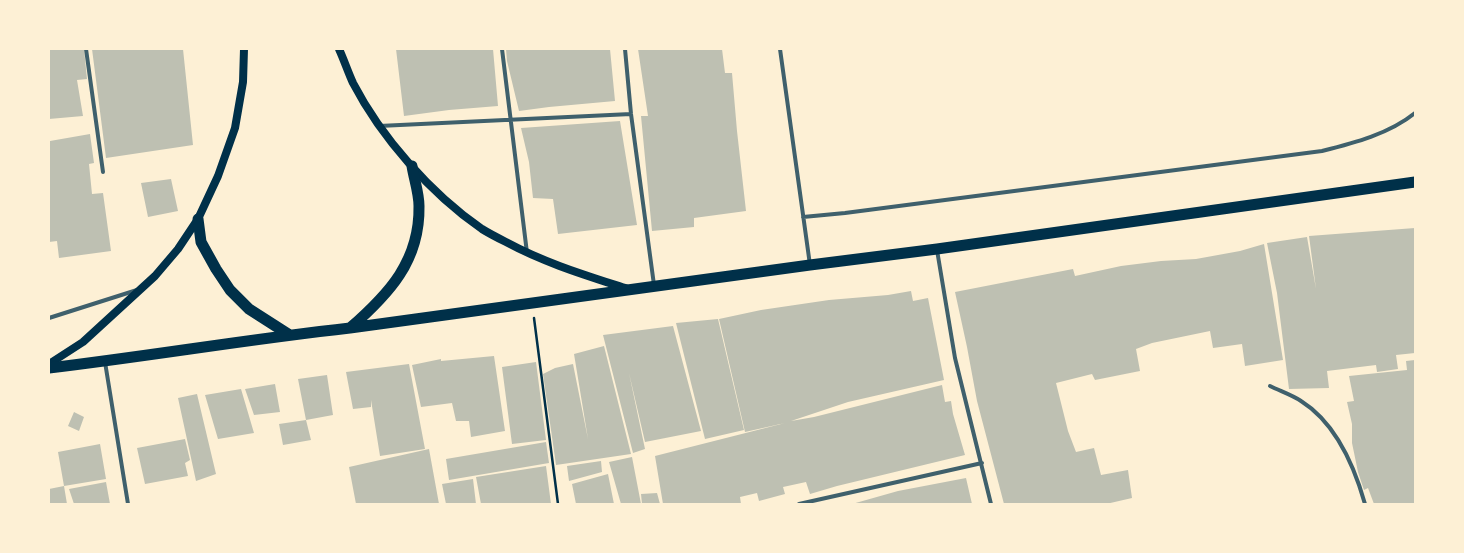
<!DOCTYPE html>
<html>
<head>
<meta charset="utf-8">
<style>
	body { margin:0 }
	#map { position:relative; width:1464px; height:553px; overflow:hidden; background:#fdf0d5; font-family:"Archivo Narrow",sans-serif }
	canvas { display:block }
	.frame { position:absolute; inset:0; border:50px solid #fdf0d5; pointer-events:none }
</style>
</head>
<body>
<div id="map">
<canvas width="1464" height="553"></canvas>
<div class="frame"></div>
</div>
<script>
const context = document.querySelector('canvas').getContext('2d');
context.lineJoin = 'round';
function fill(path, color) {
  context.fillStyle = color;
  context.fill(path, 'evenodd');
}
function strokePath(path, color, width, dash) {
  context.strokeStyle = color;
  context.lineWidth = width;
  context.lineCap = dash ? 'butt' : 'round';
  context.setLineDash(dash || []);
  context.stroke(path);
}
const building = new Path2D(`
	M 49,49 L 84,49 L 87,79 L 77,80 L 83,116 L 49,119 Z
	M 92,49 L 183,49 L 193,145 L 106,158 Z
	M 396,49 L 493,49 L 498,106 L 449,110 L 404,116 Z
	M 506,49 L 610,49 L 615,101 L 549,107 L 519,111 L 507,61 Z
	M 638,49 L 722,49 L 725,73 L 732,73 L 737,131 L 746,211 L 694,218 L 694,227 L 652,231 L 641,116 L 648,116 Z
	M 620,121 L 637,225 L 558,234 L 553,199 L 533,198 L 529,162 L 521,128 Z
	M 90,134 L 94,163 L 89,164 L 92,194 L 103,193 L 111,251 L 59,258 L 57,241 L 49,242 L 50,141 Z
	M 171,179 L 178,211 L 148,217 L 141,183 Z
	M 1415,228 L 1415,353 L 1396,355 L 1398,369 L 1377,372 L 1376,365 L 1327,371 L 1329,388 L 1289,389 L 1277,293 L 1267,243 L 1307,237 L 1316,289 L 1309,236 Z
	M 1264,244 L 1283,360 L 1245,366 L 1242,344 L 1213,348 L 1210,331 L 1152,343 L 1136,349 L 1140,371 L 1095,380 L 1092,374 L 1056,383 L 1068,431 L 1076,452 L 1094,448 L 1101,475 L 1128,470 L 1132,498 L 1106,504 L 1004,504 L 977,401 L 967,347 L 955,292 L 1073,269 L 1075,276 L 1121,266 L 1161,261 L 1196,259 L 1240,251 Z
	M 911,291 L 913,301 L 928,298 L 944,380 L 848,402 L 791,421 L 814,417 L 942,385 L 945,402 L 951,401 L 953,414 L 965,455 L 837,486 L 810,494 L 806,482 L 783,487 L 785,494 L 759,501 L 757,493 L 740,497 L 741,504 L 663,504 L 655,456 L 785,423 L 745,432 L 719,319 L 761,310 L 829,300 L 888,295 Z
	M 718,319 L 744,430 L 705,439 L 676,323 Z
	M 673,326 L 701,431 L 645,442 L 629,373 L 645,449 L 633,453 L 603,335 Z
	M 604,346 L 631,454 L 556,465 L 543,374 L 555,368 L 573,364 L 588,439 L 574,354 Z
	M 494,356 L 505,431 L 471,437 L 469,421 L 456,421 L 452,403 L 421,407 L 412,365 L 441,359 L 441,361 Z
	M 1415,360 L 1415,504 L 1374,504 L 1368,488 L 1364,490 L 1358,472 L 1352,443 L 1352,424 L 1347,402 L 1354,401 L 1349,376 L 1407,370 L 1406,361 Z
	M 536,362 L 546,440 L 512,444 L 502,367 Z
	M 409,364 L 425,449 L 380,456 L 371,400 L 371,407 L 353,409 L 346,372 Z
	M 327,375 L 333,415 L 306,420 L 298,379 Z
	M 275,384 L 280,412 L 254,415 L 245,389 Z
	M 241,389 L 254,433 L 218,439 L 205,395 Z
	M 197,394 L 216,474 L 196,481 L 178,398 Z
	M 74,412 L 84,417 L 79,431 L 68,426 Z
	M 306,420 L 311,440 L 283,445 L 279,424 Z
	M 185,439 L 190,460 L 185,463 L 188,476 L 145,484 L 137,448 Z
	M 546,442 L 549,463 L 449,480 L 446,459 Z
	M 100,444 L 106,479 L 64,486 L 58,452 Z
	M 429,449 L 439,504 L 356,504 L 349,467 Z
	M 632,457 L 641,504 L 621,504 L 609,462 Z
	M 601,461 L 602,472 L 569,481 L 567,466 Z
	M 546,466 L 551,504 L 481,504 L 476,477 Z
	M 608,474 L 614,504 L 576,504 L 572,484 Z
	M 966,478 L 972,504 L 852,504 L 898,491 Z
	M 473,479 L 476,504 L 446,504 L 442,484 Z
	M 106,482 L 110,504 L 74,504 L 69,489 Z
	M 64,486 L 67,504 L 49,504 L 49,489 Z
	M 657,493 L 660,504 L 642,504 L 641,494 Z`);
const path = new Path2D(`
	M 534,318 L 558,504`);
const minor = new Path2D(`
	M 86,49 L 103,172
	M 502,49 L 527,253
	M 625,49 L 631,114 L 654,285
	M 780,49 L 810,265
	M 379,126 L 631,114
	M 803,217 L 845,213 L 1322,151 C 1354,143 1389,134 1415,113
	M 937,250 L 955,358 L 991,504
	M 49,318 L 137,290
	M 105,362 L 128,504
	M 1270,386 C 1280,391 1292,395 1301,401 C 1336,423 1354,465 1365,504
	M 799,504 L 982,463`);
const secondary = new Path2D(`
	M 339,49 C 344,60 348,72 353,83 C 381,137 431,194 482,229 C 490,234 498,238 506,242 C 545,263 585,275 628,289
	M 49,364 L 83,342 L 155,276 L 178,249 L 198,219 L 218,176 L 235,128 L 243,82 L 244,49`);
const trunk = new Path2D(`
	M 198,219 L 201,242 L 216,269 L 230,290 L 249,309 L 288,334
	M 350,328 C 389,294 420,261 419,206 C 419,193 414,179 412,166
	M 49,368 C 150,356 250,339 350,328 L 810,265 L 937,249 L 1415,182`);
fill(building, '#bec0b2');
strokePath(path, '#003049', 2.5);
strokePath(minor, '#3f606c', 4);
strokePath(secondary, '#003049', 8);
strokePath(trunk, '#003049', 11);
</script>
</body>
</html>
